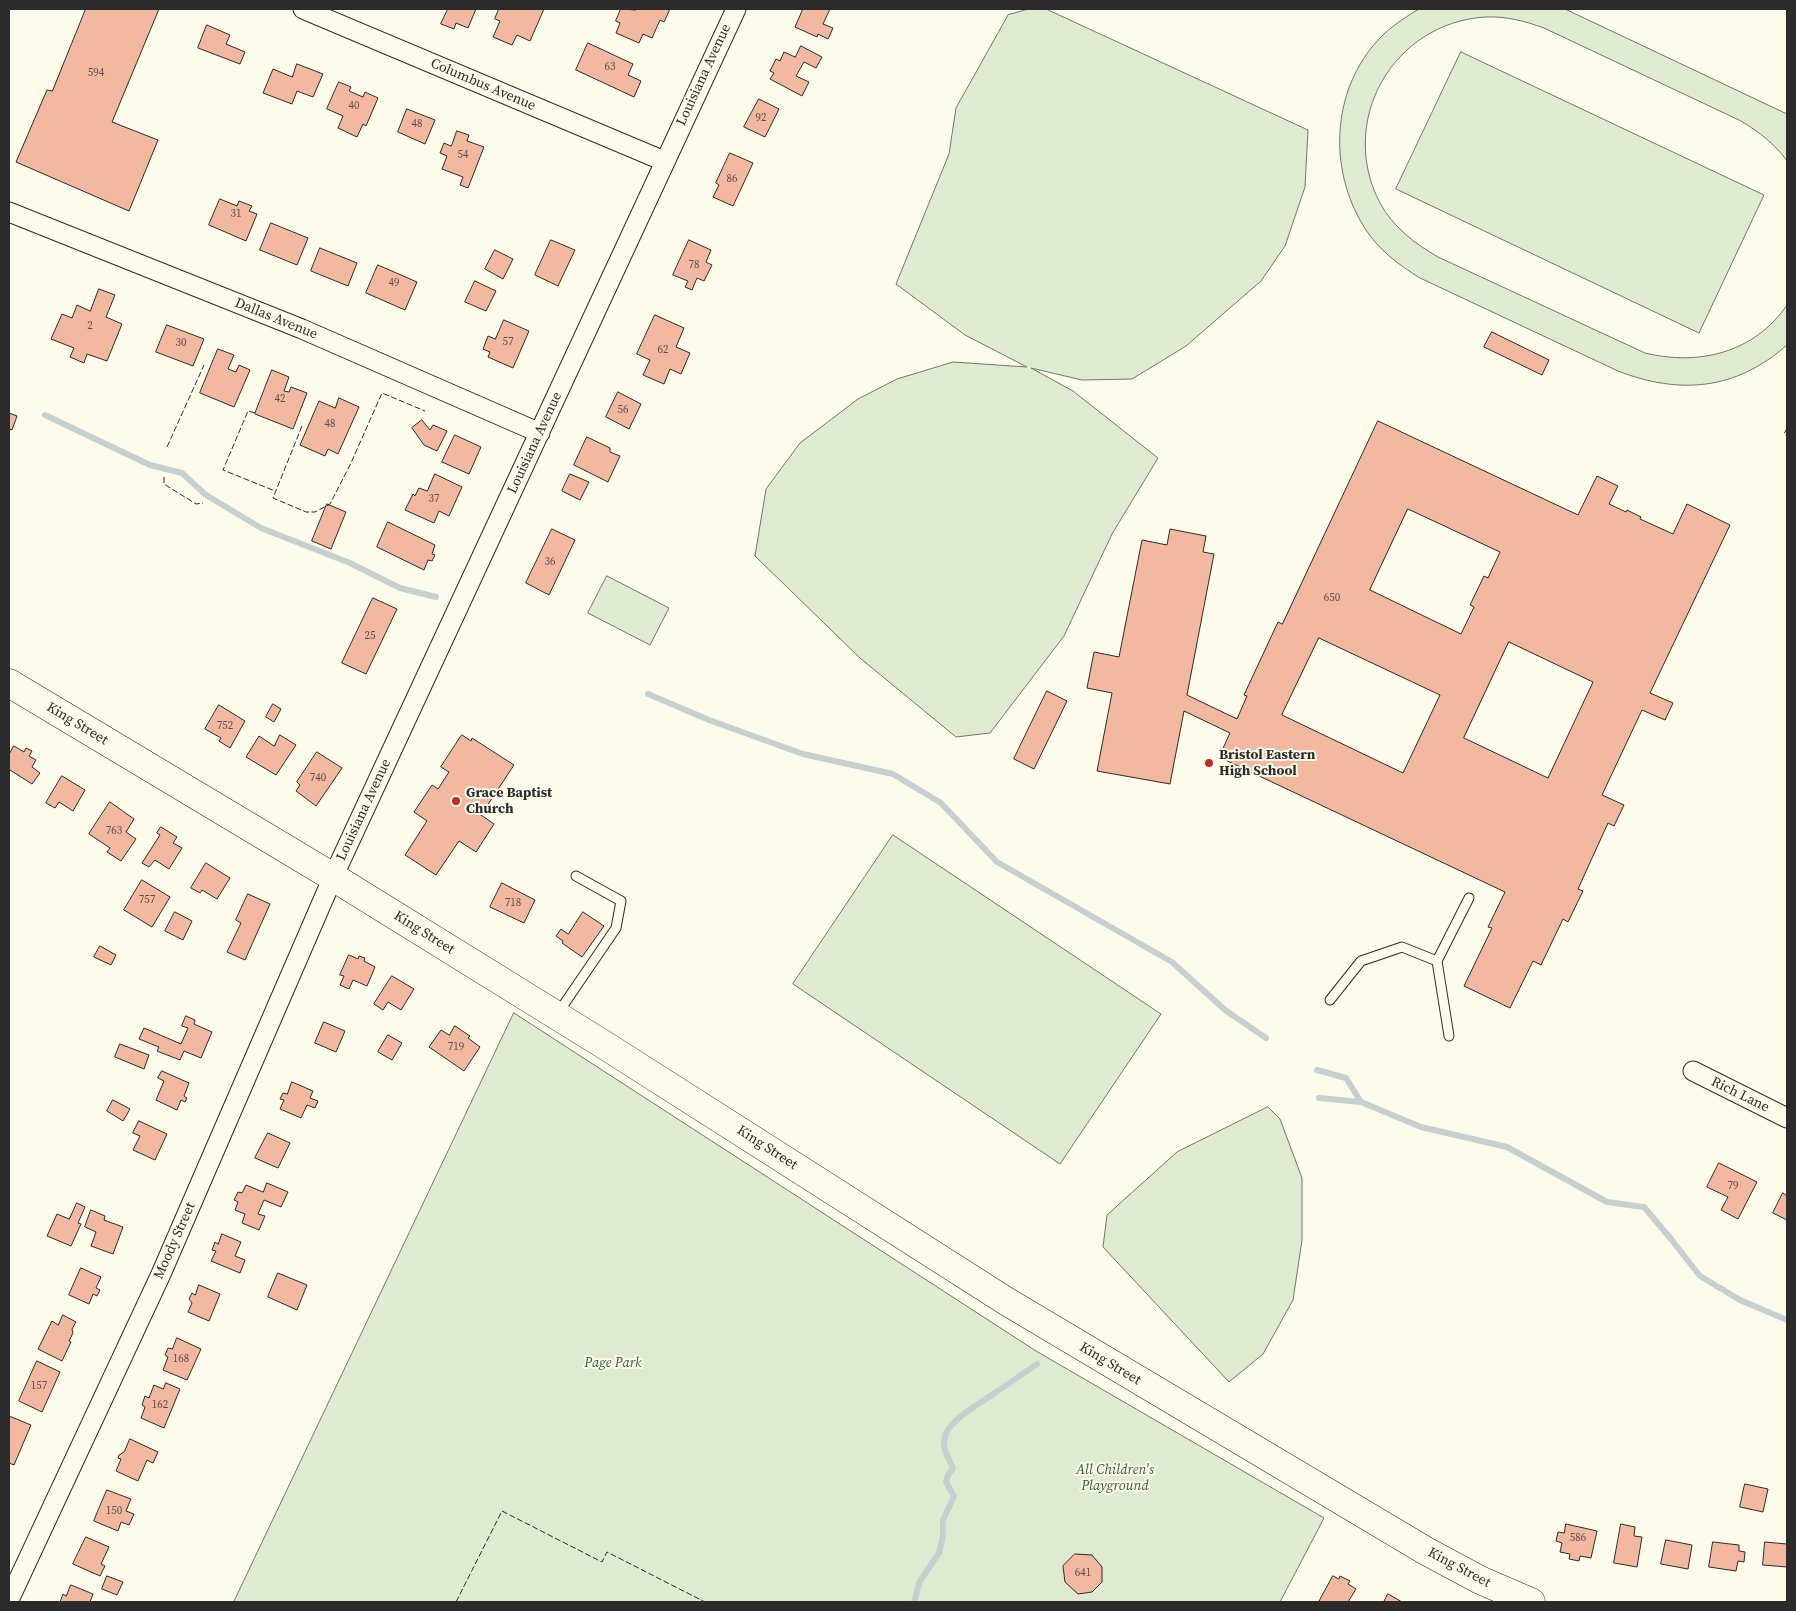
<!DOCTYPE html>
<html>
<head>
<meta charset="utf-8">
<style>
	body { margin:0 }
	#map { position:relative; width:1796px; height:1611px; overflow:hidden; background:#fdfbea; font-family:"Source Serif 4",serif }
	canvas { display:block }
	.frame { position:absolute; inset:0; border:10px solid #2b2b2b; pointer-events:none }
</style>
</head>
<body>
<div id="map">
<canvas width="1796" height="1611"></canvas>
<div class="frame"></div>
</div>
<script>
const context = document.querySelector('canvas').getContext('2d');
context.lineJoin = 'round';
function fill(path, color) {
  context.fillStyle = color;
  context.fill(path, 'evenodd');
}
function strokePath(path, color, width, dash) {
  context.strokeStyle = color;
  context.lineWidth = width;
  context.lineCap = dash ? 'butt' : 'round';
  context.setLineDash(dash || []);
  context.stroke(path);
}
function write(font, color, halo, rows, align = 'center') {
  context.font = font + ' "Source Serif 4",serif';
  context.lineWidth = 4;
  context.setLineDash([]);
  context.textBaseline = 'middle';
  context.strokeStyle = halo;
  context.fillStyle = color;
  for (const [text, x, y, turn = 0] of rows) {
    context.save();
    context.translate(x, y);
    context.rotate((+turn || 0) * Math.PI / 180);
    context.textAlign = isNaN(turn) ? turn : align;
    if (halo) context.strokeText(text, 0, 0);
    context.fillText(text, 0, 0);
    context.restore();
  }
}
const green = new Path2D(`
	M 1029,9 L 1046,9 L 1308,130 L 1305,187 L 1285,246 L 1261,281 L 1186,346 L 1132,379 L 1082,380 L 1031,368 L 1073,391 L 1158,458 L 1112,534 L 1064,636 L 990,733 L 956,737 L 860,658 L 755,556 L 766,489 L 800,443 L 858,399 L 897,379 L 953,362 L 1027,367 L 965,335 L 896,284 L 949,154 L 956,108 L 1008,15 Z
	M 1419,9 L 1565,9 L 1787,114 L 1787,161 C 1775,144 1759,132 1741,121 L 1544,28 C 1525,21 1505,16 1485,17 C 1393,23 1337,121 1380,203 C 1393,227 1414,243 1438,257 L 1645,353 C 1699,366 1754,353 1787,305 L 1787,345 C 1736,390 1680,395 1618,371 L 1420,278 C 1399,265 1379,250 1366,230 C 1326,169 1331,84 1385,33 C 1395,24 1407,16 1419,9 Z
	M 1461,52 L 1764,195 L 1699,333 L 1396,189 Z
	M 607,576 L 669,608 L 650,645 L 588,613 Z
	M 893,835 L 1161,1014 L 1060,1164 L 793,984 Z
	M 514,1013 L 1036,1351 L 1324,1518 L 1280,1602 L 234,1602 Z
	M 1268,1107 L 1280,1119 L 1302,1178 L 1302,1240 L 1293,1300 L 1263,1354 L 1229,1382 L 1103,1247 L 1107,1215 L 1177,1152 Z`);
const stream = new Path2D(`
	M 45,415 L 150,465 L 182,473 L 206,495 L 261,528 L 350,563 L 400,588 L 436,597
	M 648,694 L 709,720 L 803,754 L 893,774 L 941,803 L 997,862 L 1172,962 L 1225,1010 L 1266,1038
	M 1317,1070 L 1346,1078 L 1361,1102 L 1421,1127 L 1507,1147 L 1607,1202 L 1644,1207 L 1671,1239 L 1700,1276 L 1740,1300 L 1787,1320
	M 1319,1098 L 1361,1102
	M 914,1602 L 920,1581 L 939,1553 L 943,1536 L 943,1520 L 954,1496 L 946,1482 L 948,1475 L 953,1469 C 950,1459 943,1453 944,1441 C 945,1436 947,1430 950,1427 C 962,1412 981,1403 996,1392 C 1010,1383 1024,1373 1037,1364`);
const building = new Path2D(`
	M 86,9 L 159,9 L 112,122 L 158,140 L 129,211 L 16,162 L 47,90 L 52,91 Z
	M 448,9 L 476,9 L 468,28 L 456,23 L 454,29 L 441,24 Z
	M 499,9 L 544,9 L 530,41 L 517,35 L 512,45 L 493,37 L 500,21 L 495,19 Z
	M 621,9 L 636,10 L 637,9 L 670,9 L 664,22 L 660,20 L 652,38 L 643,34 L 639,43 L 616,33 L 620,23 L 616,21 Z
	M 801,9 L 830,9 L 823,24 L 833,28 L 828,39 L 818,34 L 817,37 L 795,27 L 802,11 Z
	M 207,25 L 230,35 L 226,44 L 245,52 L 240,64 L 198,48 Z
	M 588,43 L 633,64 L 628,75 L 641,81 L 634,97 L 576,70 Z
	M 801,46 L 822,57 L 816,68 L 804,62 L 796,76 L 809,82 L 802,96 L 770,79 L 774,73 L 770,71 L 776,59 L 780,61 L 784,52 L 795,57 Z
	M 297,64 L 323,74 L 313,97 L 297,91 L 292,104 L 263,93 L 273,69 L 292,77 Z
	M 339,82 L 351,87 L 349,91 L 363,97 L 365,92 L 378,98 L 366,126 L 363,124 L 357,137 L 338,128 L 343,116 L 327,109 Z
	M 759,99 L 779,109 L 765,137 L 744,127 Z
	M 407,109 L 435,120 L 425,144 L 398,132 Z
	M 457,131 L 469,135 L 467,141 L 484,147 L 468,188 L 460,185 L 463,177 L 442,169 L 447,156 L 440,153 L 444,143 L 451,146 Z
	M 730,153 L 753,163 L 733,206 L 713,197 L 719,185 L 716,183 Z
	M 220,199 L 237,206 L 239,201 L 252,206 L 249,211 L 257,214 L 246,241 L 209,225 Z
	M 271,223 L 308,238 L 297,265 L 260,250 Z
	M 551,240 L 575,250 L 558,286 L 535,275 Z
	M 689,240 L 711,250 L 706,262 L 712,265 L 704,281 L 697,278 L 692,290 L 685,287 L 688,281 L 673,275 Z
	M 320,248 L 357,263 L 348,286 L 311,271 Z
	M 495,250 L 513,259 L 503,279 L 485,269 Z
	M 378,265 L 417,282 L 405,310 L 366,293 Z
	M 475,281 L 496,291 L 486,311 L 465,302 Z
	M 99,289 L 115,295 L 106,317 L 122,324 L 107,361 L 87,354 L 84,363 L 70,357 L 74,348 L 51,339 L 62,314 L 72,318 L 77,305 L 90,311 Z
	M 655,315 L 684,328 L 676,347 L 690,353 L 681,374 L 670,369 L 664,384 L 643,375 L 650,360 L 637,354 Z
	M 504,320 L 529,331 L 513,368 L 488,357 L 490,352 L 483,349 L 488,336 L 495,339 Z
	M 167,325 L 204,339 L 193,366 L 156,352 Z
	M 1492,332 L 1549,360 L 1542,375 L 1484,347 Z
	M 218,349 L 234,355 L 228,369 L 236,372 L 239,365 L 250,370 L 234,407 L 200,393 Z
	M 272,370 L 289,377 L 284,391 L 289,392 L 291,387 L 307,393 L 293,429 L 255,414 Z
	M 618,392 L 641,404 L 629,429 L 606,417 Z
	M 339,398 L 359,407 L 338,454 L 328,449 L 325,456 L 300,445 L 319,401 L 335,408 Z
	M 9,413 L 17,416 L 12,430 L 9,429 Z
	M 422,420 L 430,430 L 433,425 L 447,431 L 437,451 L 424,445 L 412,428 Z
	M 1378,421 L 1578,515 L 1597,476 L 1618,486 L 1609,504 L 1626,512 L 1627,510 L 1641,517 L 1640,519 L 1673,534 L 1687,504 L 1730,525 L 1650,693 L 1673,703 L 1665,720 L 1642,710 L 1602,795 L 1624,805 L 1614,826 L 1608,823 L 1578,889 L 1583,891 L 1568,922 L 1563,919 L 1541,965 L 1533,961 L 1510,1008 L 1464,986 L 1492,928 L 1488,927 L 1505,892 L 1219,757 L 1230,733 L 1184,711 L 1170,784 L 1097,771 L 1112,693 L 1087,688 L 1094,652 L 1119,657 L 1142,540 L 1167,545 L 1170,529 L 1206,536 L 1203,552 L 1214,554 L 1187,695 L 1237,719 L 1247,696 L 1244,695 L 1278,622 L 1282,624 ZM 1408,509 L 1500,552 L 1488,578 L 1484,576 L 1470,605 L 1474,607 L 1461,634 L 1370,590 ZM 1319,638 L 1440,695 L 1403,773 L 1282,715 ZM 1509,642 L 1593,682 L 1548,778 L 1464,738 Z
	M 455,435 L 481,447 L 469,474 L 442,462 Z
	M 587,437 L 610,448 L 610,452 L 620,456 L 608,482 L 574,465 Z
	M 435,474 L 462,487 L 449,516 L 439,511 L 434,523 L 405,510 L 413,494 L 415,496 L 419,488 L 427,491 Z
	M 570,474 L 589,482 L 580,500 L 562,491 Z
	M 327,504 L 346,512 L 331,549 L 312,541 Z
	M 388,522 L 435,545 L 432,554 L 435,555 L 432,561 L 428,560 L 424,570 L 377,547 Z
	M 552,529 L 575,540 L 549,595 L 526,583 Z
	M 373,598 L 397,609 L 366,674 L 342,663 Z
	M 1047,691 L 1067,701 L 1034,769 L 1014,759 Z
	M 273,704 L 281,709 L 274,722 L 266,717 Z
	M 219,705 L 245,721 L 230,748 L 219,741 L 221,738 L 205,729 Z
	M 280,735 L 296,745 L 276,775 L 246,757 L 259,736 L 274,746 Z
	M 462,735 L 471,741 L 472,738 L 514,765 L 481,815 L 494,824 L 476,852 L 459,841 L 436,875 L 405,855 L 427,821 L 414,812 L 432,785 L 438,789 L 449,772 L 441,767 Z
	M 14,746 L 24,752 L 26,748 L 32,751 L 29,756 L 36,760 L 32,767 L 40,773 L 32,784 L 10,770 L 9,772 L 9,755 Z
	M 317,752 L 342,768 L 316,806 L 296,791 L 300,785 L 297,782 Z
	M 62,776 L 85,790 L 73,811 L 59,802 L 55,808 L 46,803 Z
	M 110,802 L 134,819 L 126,832 L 136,839 L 121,861 L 107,852 L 110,848 L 89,834 Z
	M 161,827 L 177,837 L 173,843 L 182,848 L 169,869 L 155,860 L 149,867 L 142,863 L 160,835 L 157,833 Z
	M 206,863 L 230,878 L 217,899 L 202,890 L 200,893 L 191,888 Z
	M 142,880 L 170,897 L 152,927 L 124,910 Z
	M 502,883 L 535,900 L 524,923 L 490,907 Z
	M 248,894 L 270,904 L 245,960 L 227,952 L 241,923 L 236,920 Z
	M 175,912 L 192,921 L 183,940 L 165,931 Z
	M 583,912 L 604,926 L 582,957 L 562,943 L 563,941 L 556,936 L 561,929 L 568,934 Z
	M 100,946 L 116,955 L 111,965 L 94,957 Z
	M 349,955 L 358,959 L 359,956 L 365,958 L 364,961 L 375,967 L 367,986 L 353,980 L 349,989 L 340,985 L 344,976 L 340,975 Z
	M 392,976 L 414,989 L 401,1010 L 388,1002 L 383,1010 L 374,1004 Z
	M 186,1016 L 195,1020 L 194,1024 L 212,1032 L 201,1058 L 184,1051 L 180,1060 L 157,1051 L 159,1047 L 139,1039 L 144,1028 L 181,1044 L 188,1028 L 182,1026 Z
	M 324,1022 L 345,1031 L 336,1052 L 315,1043 Z
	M 455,1026 L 470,1036 L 468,1038 L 480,1047 L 464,1071 L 429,1047 L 441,1030 L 449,1035 Z
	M 388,1035 L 402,1043 L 392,1060 L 378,1052 Z
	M 120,1044 L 149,1055 L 144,1069 L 115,1057 Z
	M 162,1071 L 189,1083 L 184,1096 L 187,1098 L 185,1102 L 181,1100 L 177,1110 L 156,1100 L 164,1081 L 158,1078 Z
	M 292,1082 L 313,1091 L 310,1098 L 318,1101 L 315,1108 L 307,1105 L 301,1118 L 280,1109 L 284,1100 L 280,1099 L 283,1093 L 287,1094 Z
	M 113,1100 L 130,1109 L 123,1121 L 107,1111 Z
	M 139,1121 L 167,1134 L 155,1160 L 133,1150 L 140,1136 L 133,1133 Z
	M 268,1133 L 290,1143 L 278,1168 L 255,1158 Z
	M 1719,1163 L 1757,1182 L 1738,1219 L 1721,1210 L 1728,1197 L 1707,1187 Z
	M 267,1183 L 288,1192 L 281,1207 L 264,1200 L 258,1214 L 265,1216 L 259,1230 L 242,1223 L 245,1214 L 235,1210 L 238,1202 L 234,1200 L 238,1192 L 242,1193 L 246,1185 L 263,1192 Z
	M 1783,1193 L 1787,1196 L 1787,1220 L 1773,1213 Z
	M 77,1203 L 85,1207 L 78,1223 L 81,1224 L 71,1246 L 47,1236 L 57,1214 L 69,1219 Z
	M 91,1210 L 105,1216 L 104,1220 L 123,1227 L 113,1254 L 91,1246 L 96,1232 L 85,1227 Z
	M 222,1234 L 241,1242 L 235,1256 L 245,1260 L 240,1273 L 211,1261 L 216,1251 L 212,1250 L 215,1242 L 218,1244 Z
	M 81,1268 L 101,1277 L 96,1288 L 100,1290 L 97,1296 L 93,1294 L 89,1304 L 69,1295 Z
	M 278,1273 L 307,1285 L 297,1310 L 268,1297 Z
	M 199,1285 L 220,1294 L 209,1321 L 188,1312 L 192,1303 L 189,1299 L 192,1293 L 195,1295 Z
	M 63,1315 L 76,1322 L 72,1329 L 73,1333 L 69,1341 L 71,1342 L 62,1361 L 38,1349 L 52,1321 L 58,1325 Z
	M 177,1338 L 201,1349 L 187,1380 L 163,1370 L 168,1357 L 165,1355 L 168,1348 L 172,1349 Z
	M 37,1361 L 60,1372 L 42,1412 L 19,1401 Z
	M 166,1383 L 180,1389 L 164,1428 L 141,1418 L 145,1407 L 142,1405 L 145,1396 L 149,1398 L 154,1385 L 163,1389 Z
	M 9,1416 L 31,1425 L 14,1465 L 9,1463 Z
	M 130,1439 L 158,1452 L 153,1463 L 147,1460 L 138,1481 L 116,1471 L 121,1459 L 118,1458 L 119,1455 L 124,1452 Z
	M 1745,1484 L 1768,1489 L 1763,1512 L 1740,1507 Z
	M 107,1490 L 131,1499 L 126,1511 L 134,1514 L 129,1525 L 121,1522 L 118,1531 L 94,1521 Z
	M 1566,1524 L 1597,1531 L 1591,1558 L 1580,1556 L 1579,1561 L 1569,1559 L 1570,1554 L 1560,1552 L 1562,1543 L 1556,1541 L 1558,1532 L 1564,1533 Z
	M 1621,1524 L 1635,1527 L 1634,1536 L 1642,1537 L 1637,1567 L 1614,1563 Z
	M 86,1537 L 109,1547 L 101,1564 L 105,1566 L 100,1576 L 73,1564 Z
	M 1666,1540 L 1692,1545 L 1688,1569 L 1661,1564 Z
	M 1713,1542 L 1739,1545 L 1739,1551 L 1745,1552 L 1744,1562 L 1738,1561 L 1736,1571 L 1709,1567 Z
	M 1765,1542 L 1787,1544 L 1787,1567 L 1763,1565 Z
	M 1075,1554 L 1092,1555 L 1102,1567 L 1102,1582 L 1092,1592 L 1078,1594 L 1065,1582 L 1063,1566 Z
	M 107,1576 L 123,1582 L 117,1595 L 102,1589 Z
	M 1333,1576 L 1339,1579 L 1340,1576 L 1350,1581 L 1348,1584 L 1356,1589 L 1348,1602 L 1319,1602 Z
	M 71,1585 L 93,1594 L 90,1602 L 60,1602 L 63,1594 L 66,1596 Z
	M 1388,1594 L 1402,1602 L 1384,1602 Z`);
const service = new Path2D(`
	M 1437,961 L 1469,898
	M 1330,1000 L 1361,961 L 1402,947 L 1437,961 L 1449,1036
	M 558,1013 L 616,928 L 621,901 L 576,876`);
const minor = new Path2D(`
	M 303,9 L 664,161
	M 9,212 L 302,329 L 540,433
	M 1693,1071 L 1787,1118
	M 9,1600 L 161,1274 L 333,877 L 736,9`);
const primary = new Path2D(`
	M 9,683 L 333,877 L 606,1046 L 1006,1301 L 1426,1551 L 1480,1580 L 1531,1602`);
const fence = new Path2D(`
	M 255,413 L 248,411 L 223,470 L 275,491
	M 302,426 L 273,498 L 306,512 L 315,512 L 330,504 L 351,463 L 382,393 L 425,411
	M 1787,428 L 1784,434 L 1787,436
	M 167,447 L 204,365
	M 164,477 L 164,484 L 196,504 L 203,503
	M 456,1602 L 502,1511 L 602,1562 L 607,1552 L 705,1602`);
const markers = [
	[1209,763,5,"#c62828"],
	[456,801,5,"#c62828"]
];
const numberNames = [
	["63",610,67],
	["594",96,73],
	["40",354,106],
	["92",761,118],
	["48",417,124],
	["54",463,155],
	["86",732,179],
	["31",236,214],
	["78",694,265],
	["49",394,283],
	["2",90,326],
	["57",508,342],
	["30",181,343],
	["62",663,350],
	["42",280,399],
	["56",623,410],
	["48",330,424],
	["37",434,499],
	["36",550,562],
	["650",1332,598],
	["25",370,636],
	["752",225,726],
	["740",318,778],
	["763",114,831],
	["757",147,900],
	["718",513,903],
	["719",456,1047],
	["79",1733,1186],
	["168",181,1359],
	["157",39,1386],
	["162",160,1405],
	["150",114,1511],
	["586",1578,1538],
	["641",1083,1573]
];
const streetNames = [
	["Louisiana Avenue",704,75,-65],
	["Columbus Avenue",483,85,23],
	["Dallas Avenue",276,319,22],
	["Louisiana Avenue",535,443,-65],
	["King Street",77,724,31],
	["Louisiana Avenue",364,810,-65],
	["King Street",424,933,32],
	["Rich Lane",1740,1095,26],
	["King Street",767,1148,33],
	["Moody Street",175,1241,-66],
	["King Street",1110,1364,31],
	["King Street",1459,1568,28]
];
const poiNames = [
	["Bristol Eastern",1219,755],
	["High School",1219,771],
	["Grace Baptist",466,793],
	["Church",466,809]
];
const parkNames = [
	["Page Park",613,1363],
	["All Children's",1115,1470],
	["Playground",1115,1486]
];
fill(green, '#deebd1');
strokePath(green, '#74746e', 1);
strokePath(stream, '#c7d0d0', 6);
fill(building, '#f2b8a0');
strokePath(building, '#2b2b2b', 1);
strokePath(service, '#2b2b2b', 11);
strokePath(minor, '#2b2b2b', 21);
strokePath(primary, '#2b2b2b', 29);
strokePath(service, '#fdfbea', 9);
strokePath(minor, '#fdfbea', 19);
strokePath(primary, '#fdfbea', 28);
strokePath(fence, '#2b2b2b', 1, [6, 2.5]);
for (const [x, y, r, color] of markers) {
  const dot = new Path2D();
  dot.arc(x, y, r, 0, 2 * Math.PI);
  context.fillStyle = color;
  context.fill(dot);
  strokePath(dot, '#fdfbea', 2);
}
write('11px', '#5d4e48', null, numberNames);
write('14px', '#2b2b2b', '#fdfbea', streetNames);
write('bold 14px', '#2b2b2b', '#fdfbea', poiNames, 'left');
write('italic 14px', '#34623c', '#fdfbea', parkNames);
</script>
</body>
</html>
